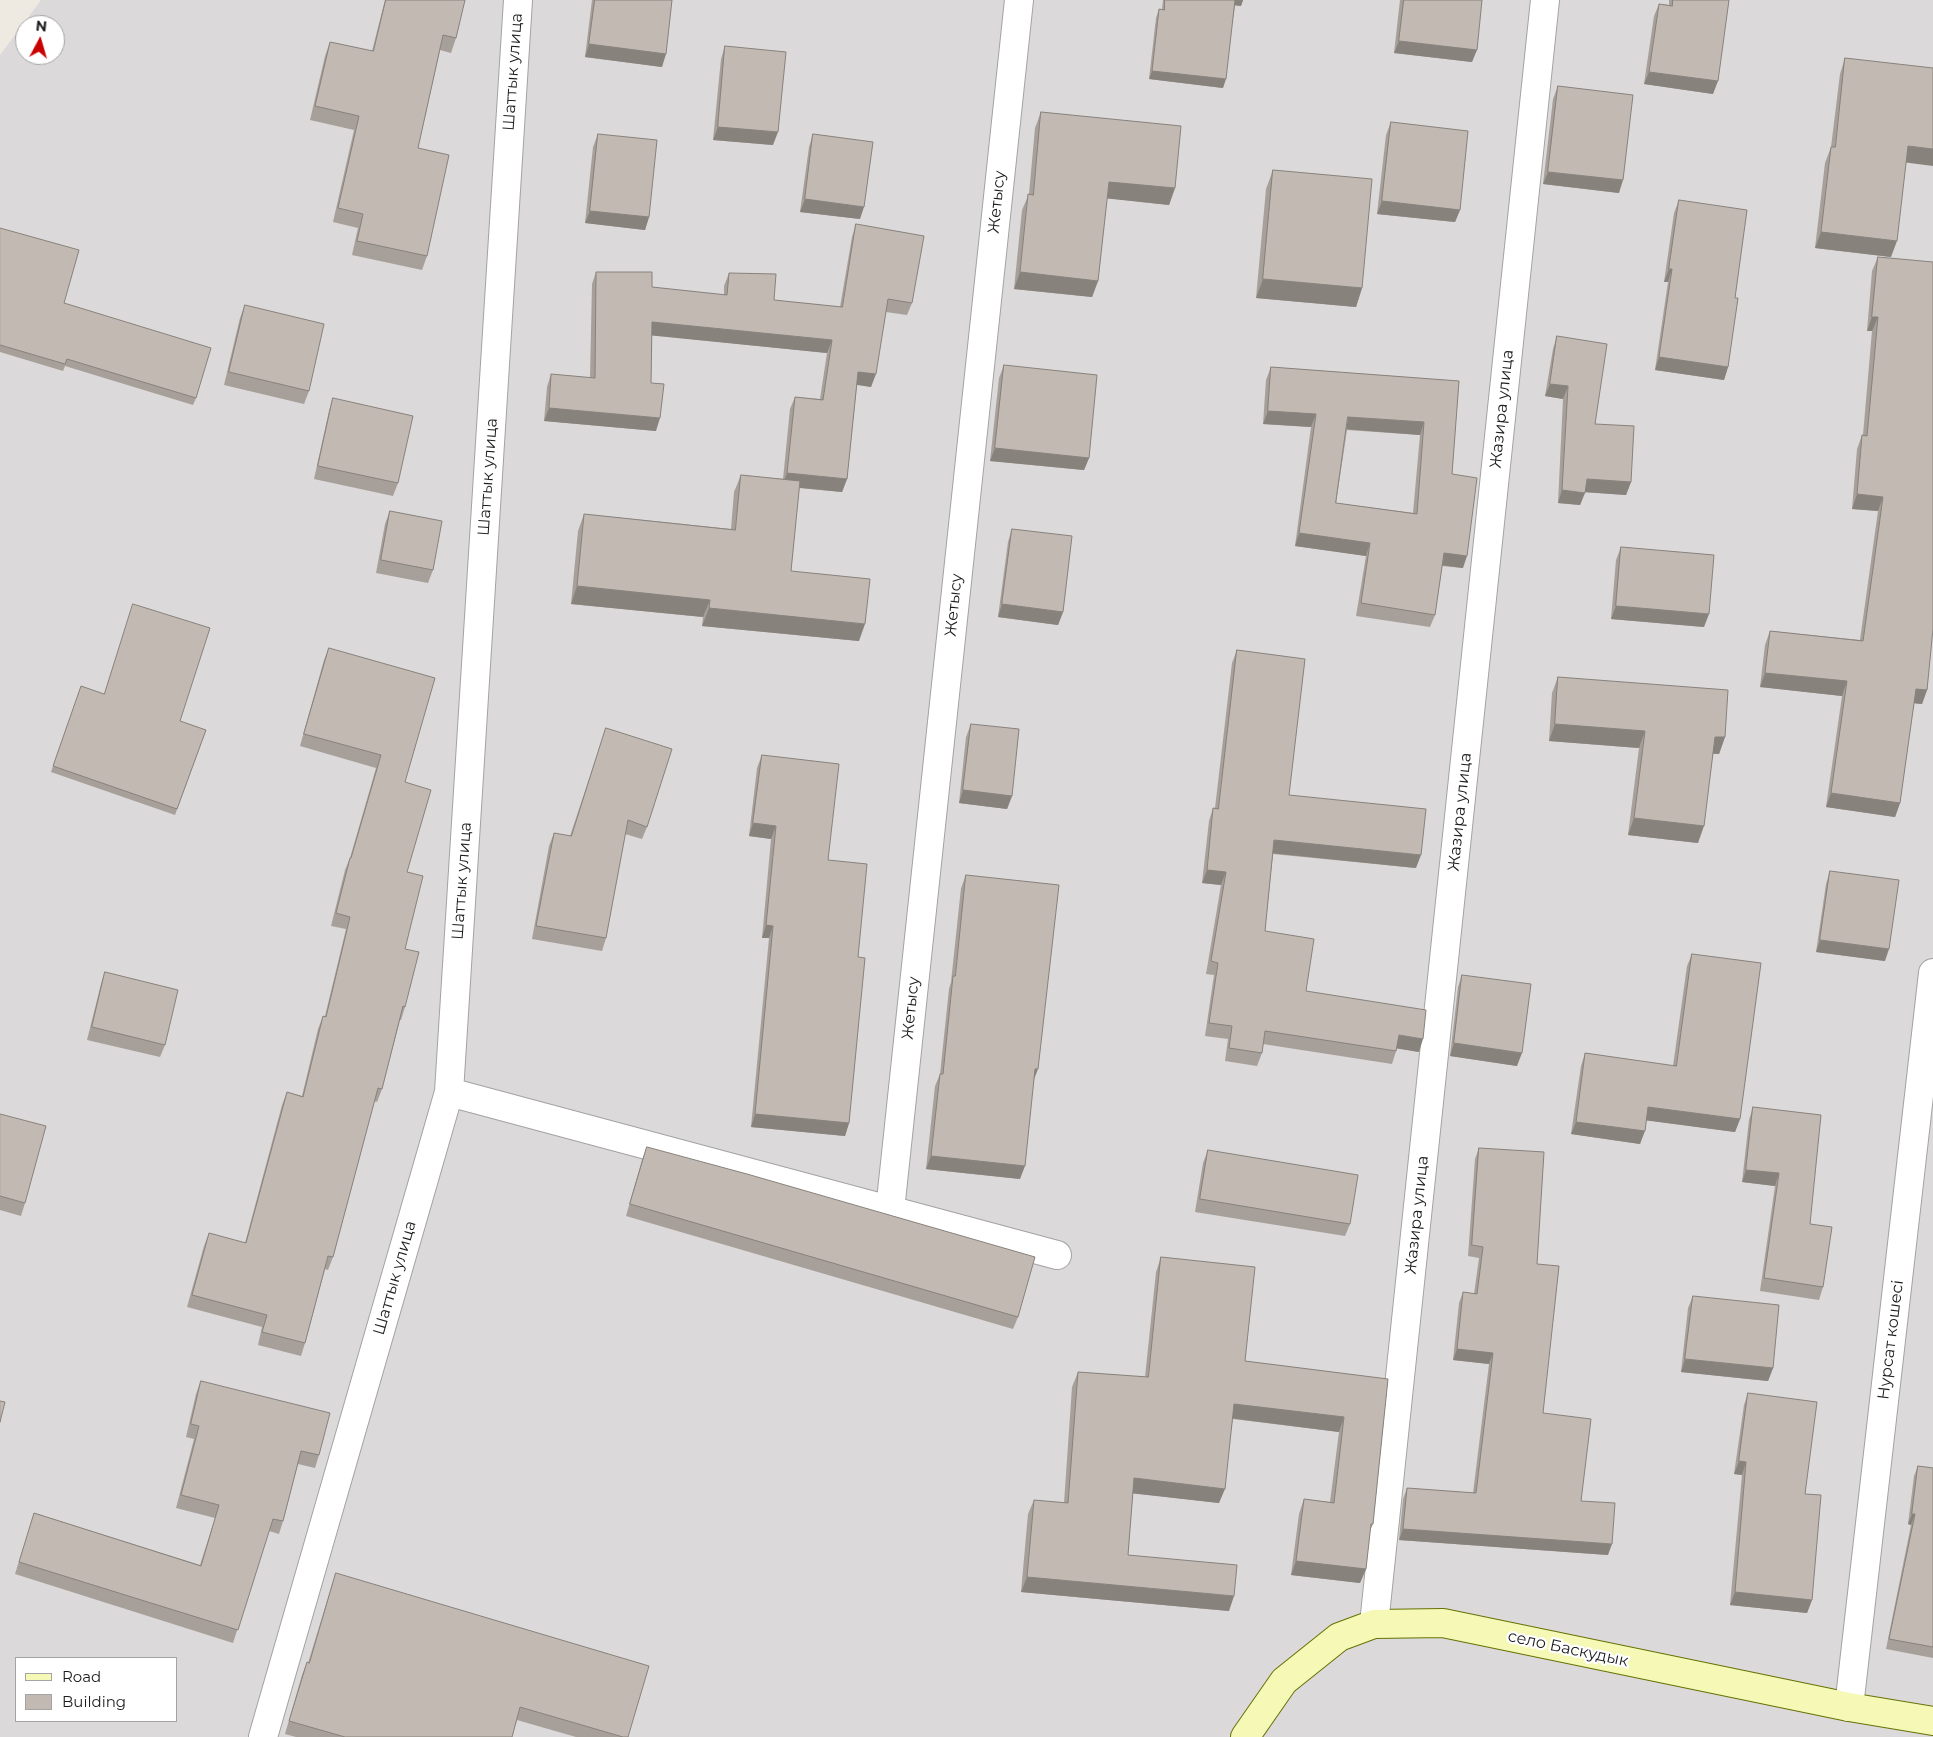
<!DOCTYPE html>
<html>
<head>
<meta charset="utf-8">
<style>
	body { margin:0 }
	#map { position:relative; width:1933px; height:1737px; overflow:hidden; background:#eeeae2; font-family:Montserrat,sans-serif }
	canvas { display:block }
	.legend { position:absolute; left:15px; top:1657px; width:162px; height:65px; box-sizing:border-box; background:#fff; border:1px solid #a4a4a4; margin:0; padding:6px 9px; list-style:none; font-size:15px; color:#1c1c1c }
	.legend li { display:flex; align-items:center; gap:10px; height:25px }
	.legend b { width:25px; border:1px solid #a4a4a4 }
	.north { position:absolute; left:15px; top:15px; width:50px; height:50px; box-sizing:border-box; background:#fff; border:1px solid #a4a4a4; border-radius:50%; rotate:6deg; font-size:14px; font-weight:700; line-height:20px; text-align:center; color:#1c1c1c }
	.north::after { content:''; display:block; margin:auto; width:18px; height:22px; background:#c80101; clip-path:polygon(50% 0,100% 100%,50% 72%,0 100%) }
</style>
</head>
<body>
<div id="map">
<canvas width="1933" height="1737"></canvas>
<ul class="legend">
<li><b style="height:6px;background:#f5f9b5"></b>Road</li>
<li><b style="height:14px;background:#c2b9b2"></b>Building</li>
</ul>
<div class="north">N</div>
</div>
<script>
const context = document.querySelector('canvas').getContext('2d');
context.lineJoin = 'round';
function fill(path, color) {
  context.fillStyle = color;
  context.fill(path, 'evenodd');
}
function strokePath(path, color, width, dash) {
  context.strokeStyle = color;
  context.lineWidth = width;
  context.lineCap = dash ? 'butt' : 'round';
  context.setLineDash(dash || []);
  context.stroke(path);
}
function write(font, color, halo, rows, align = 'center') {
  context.font = font + ' Montserrat,sans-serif';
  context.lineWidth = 4.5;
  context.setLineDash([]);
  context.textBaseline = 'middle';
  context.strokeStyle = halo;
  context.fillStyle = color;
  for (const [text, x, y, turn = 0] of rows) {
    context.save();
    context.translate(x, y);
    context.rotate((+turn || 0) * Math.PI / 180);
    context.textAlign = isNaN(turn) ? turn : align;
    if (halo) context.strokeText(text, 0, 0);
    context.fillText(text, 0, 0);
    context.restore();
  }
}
const residential = new Path2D(`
	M 41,0 L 1933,0 L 1933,1737 L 0,1737 L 0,55 ZM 25,25 L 55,25 L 55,55 L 25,55 ZM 16,1658 L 176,1658 L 176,1721 L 16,1721 Z`);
const street = new Path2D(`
	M 449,1092 L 1057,1255
	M 890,1210 L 1019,0
	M 1374,1624 L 1545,0
	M 1849,1707 L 1933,973
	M 263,1737 L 449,1092 L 518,0`);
const secondary = new Path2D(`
	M 1245,1737 L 1284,1681 L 1339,1637 L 1374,1624 L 1443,1623 L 1849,1707 L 1933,1721`);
const wall = new Path2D(`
	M 385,0 L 465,0 L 456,38 L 451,53 L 440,50 L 418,148 L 427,256 L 422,270 L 352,255 L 358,228 L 333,222 L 354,130 L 310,120 L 325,56 L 330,42 L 372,51 Z
	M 592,0 L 672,0 L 662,67 L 585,57 Z
	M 1163,0 L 1243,0 L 1241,6 L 1235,5 L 1223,88 L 1149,79 L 1156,18 L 1159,9 L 1162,10 Z
	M 1400,0 L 1482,0 L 1472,62 L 1394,53 Z
	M 1669,0 L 1729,0 L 1713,94 L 1644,84 L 1654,16 L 1659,4 L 1669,5 Z
	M 725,46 L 773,145 L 713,140 L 721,59 Z
	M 1845,58 L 1891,257 L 1815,248 L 1825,163 L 1831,147 L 1840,74 Z
	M 1558,86 L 1619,193 L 1543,184 L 1553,99 Z
	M 1041,112 L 1175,188 L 1169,205 L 1107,198 L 1098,281 L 1092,297 L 1014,289 L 1022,210 L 1029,194 L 1035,128 Z
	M 1391,122 L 1460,210 L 1455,222 L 1377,214 L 1386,135 Z
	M 598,134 L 649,217 L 645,230 L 585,223 L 593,147 Z
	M 813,134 L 860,219 L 800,212 L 809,147 Z
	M 1273,170 L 1362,288 L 1356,307 L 1256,298 L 1266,189 Z
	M 1679,200 L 1735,298 L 1728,367 L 1724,380 L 1655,370 L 1668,282 L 1664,282 L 1674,213 Z
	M 856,224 L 912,303 L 907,315 L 886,312 L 871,387 L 857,385 L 847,479 L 842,492 L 799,488 L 791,571 L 859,641 L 702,626 L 703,617 L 571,604 L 578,531 L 584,514 L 731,529 L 734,492 L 741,475 L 783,479 L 790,409 L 795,397 L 820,399 L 827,353 L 652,335 L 651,383 L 656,431 L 544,421 L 547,387 L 551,374 L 590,378 L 592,284 L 596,272 L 652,287 L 724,295 L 724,286 L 729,273 L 774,300 L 840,307 L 852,237 Z
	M 0,228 L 64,303 L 196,398 L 193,405 L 65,366 L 63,371 L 0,352 Z
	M 1878,257 L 1932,635 L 1927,690 L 1922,704 L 1914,703 L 1900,803 L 1895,817 L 1826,807 L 1842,696 L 1760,687 L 1765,645 L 1770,631 L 1860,640 L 1878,511 L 1852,509 L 1857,449 L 1862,435 L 1863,435 L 1872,331 L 1867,331 L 1872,271 Z
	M 245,305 L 309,391 L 304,404 L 224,385 L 240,318 Z
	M 1557,336 L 1595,424 L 1631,482 L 1626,495 L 1585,492 L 1580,505 L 1558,503 L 1563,399 L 1545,396 L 1553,349 Z
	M 1004,365 L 1089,458 L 1084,470 L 990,461 L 999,378 Z
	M 1271,367 L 1459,381 L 1452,474 L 1463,568 L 1442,566 L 1435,615 L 1430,627 L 1356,616 L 1366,556 L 1295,546 L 1311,427 L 1263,424 L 1266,380 ZM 1347,430 L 1420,435 L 1413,513 L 1336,503 Z
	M 333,398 L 398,483 L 393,496 L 314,479 L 329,411 Z
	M 390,511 L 433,570 L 428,583 L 376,573 L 385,524 Z
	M 1012,529 L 1063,612 L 1058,625 L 998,617 L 1008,542 Z
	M 1621,547 L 1704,627 L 1611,619 L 1616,560 Z
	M 329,648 L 405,782 L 407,872 L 405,949 L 405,1007 L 401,1020 L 400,1020 L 382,1089 L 377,1102 L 374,1101 L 333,1257 L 328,1270 L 325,1269 L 305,1343 L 301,1356 L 258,1345 L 262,1327 L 187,1307 L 204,1246 L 209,1233 L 245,1243 L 282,1105 L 287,1092 L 302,1096 L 318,1029 L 323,1016 L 325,1016 L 346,929 L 331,926 L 345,870 L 350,858 L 376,768 L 300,746 L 324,660 Z
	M 1237,650 L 1289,795 L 1416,868 L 1273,854 L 1265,931 L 1306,991 L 1419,1052 L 1397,1048 L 1392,1064 L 1263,1044 L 1262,1053 L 1257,1066 L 1225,1061 L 1228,1039 L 1205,1036 L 1214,975 L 1206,974 L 1221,885 L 1202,883 L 1209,821 L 1213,808 L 1215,808 L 1232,663 Z
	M 1558,677 L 1725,737 L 1719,754 L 1713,754 L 1698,843 L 1628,835 L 1639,748 L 1549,741 L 1552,693 Z
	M 81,686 L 206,730 L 175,815 L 51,772 Z
	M 971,724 L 1012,796 L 1007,809 L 959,803 L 966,737 Z
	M 606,728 L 647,827 L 642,839 L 625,834 L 606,938 L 602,951 L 532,939 L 549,846 L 554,833 L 570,836 Z
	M 762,755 L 828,860 L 858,957 L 849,1123 L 845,1136 L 751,1127 L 769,938 L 762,938 L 771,839 L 749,836 L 757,768 Z
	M 1830,871 L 1885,961 L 1816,952 L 1826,884 Z
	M 966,875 L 1033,1082 L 1020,1179 L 926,1169 L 935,1086 L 940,1074 L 949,989 L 951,982 L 961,888 Z
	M 1692,954 L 1740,1119 L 1735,1132 L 1646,1120 L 1640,1144 L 1571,1134 L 1581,1066 L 1585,1053 L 1673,1066 L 1687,966 Z
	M 105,972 L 165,1045 L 160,1057 L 87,1040 L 101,984 Z
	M 1462,975 L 1517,1066 L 1450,1056 L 1458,987 Z
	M 1753,1107 L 1810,1224 L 1823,1287 L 1819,1300 L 1760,1291 L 1775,1186 L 1742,1182 L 1749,1120 Z
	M 0,1114 L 25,1203 L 21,1216 L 0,1210 Z
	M 647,1147 L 1018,1317 L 1013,1329 L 626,1216 L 642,1160 Z
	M 1479,1148 L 1537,1264 L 1543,1413 L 1581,1501 L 1608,1555 L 1399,1540 L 1403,1499 L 1407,1488 L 1473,1493 L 1489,1364 L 1453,1360 L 1459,1303 L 1463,1292 L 1474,1294 L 1479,1258 L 1468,1256 L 1475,1159 Z
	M 1208,1150 L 1350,1224 L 1345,1236 L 1195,1212 L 1203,1163 Z
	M 1161,1257 L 1245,1361 L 1388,1379 L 1373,1524 L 1370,1531 L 1366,1569 L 1360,1583 L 1291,1575 L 1299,1514 L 1304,1499 L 1330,1502 L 1339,1432 L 1233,1419 L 1219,1503 L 1133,1493 L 1128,1555 L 1229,1611 L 1021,1592 L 1028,1514 L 1034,1500 L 1064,1503 L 1072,1387 L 1078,1372 L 1145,1377 L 1156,1272 Z
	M 1693,1296 L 1773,1368 L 1768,1381 L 1681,1372 L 1688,1308 Z
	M 201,1381 L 319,1455 L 315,1468 L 298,1464 L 283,1521 L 279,1534 L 269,1531 L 233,1643 L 15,1574 L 34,1513 L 200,1565 L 215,1518 L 176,1508 L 194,1439 L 186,1437 L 196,1394 Z
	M 1748,1393 L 1805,1494 L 1812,1600 L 1807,1613 L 1730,1605 L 1742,1475 L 1734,1474 L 1744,1405 Z
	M 1918,1466 L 1933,1468 L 1933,1658 L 1886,1649 L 1911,1525 L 1908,1524 L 1914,1476 Z
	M 336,1573 L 628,1737 L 576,1737 L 517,1720 L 512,1737 L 296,1737 L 285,1734 L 302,1675 L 307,1662 L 308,1663 L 332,1585 Z`);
const shadedWall = new Path2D(`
	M 1234,0 L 1243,0 L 1241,6 L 1232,5 Z
	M 1399,41 L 1477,50 L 1472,62 L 1394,53 Z
	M 589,44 L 666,54 L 662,67 L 585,57 Z
	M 1152,71 L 1226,79 L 1223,88 L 1149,79 Z
	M 1649,72 L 1718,81 L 1713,94 L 1644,84 Z
	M 718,127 L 778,132 L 773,145 L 713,140 Z
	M 1908,146 L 1933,149 L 1933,166 L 1902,162 Z
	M 1548,172 L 1623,180 L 1619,193 L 1543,184 Z
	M 1109,182 L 1175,188 L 1169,205 L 1103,198 Z
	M 805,199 L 864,207 L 860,219 L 800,212 Z
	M 1382,201 L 1460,210 L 1455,222 L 1377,214 Z
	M 590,211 L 649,217 L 645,230 L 585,223 Z
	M 1821,232 L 1897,241 L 1891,257 L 1815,248 Z
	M 1669,269 L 1672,269 L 1668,282 L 1664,282 Z
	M 1020,272 L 1098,281 L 1092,297 L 1014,289 Z
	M 1263,279 L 1362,288 L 1356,307 L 1256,298 Z
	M 1872,317 L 1878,317 L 1872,331 L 1867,331 Z
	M 652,322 L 832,340 L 827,353 L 647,335 Z
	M 1659,357 L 1728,367 L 1724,380 L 1655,370 Z
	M 858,372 L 876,374 L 871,387 L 853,384 Z
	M 1550,384 L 1568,386 L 1563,399 L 1545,396 Z
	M 549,408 L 660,418 L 656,431 L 544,421 Z
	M 1268,411 L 1316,414 L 1311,427 L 1263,424 Z
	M 1348,417 L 1424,422 L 1420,435 L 1344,429 Z
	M 995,448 L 1089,458 L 1084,470 L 990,461 Z
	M 787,473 L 847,479 L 842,492 L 782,486 Z
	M 1587,479 L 1631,482 L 1626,495 L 1582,492 Z
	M 1562,490 L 1585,493 L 1580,505 L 1558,503 Z
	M 1857,494 L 1883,497 L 1878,511 L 1852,509 Z
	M 1299,533 L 1370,543 L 1366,556 L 1295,546 Z
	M 1444,553 L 1467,556 L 1463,568 L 1440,565 Z
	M 577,586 L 710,600 L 703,617 L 571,604 Z
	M 1002,604 L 1063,612 L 1058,625 L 998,617 Z
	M 1616,606 L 1709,614 L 1704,627 L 1611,619 Z
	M 709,608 L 865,624 L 859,641 L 702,626 Z
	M 1765,673 L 1847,681 L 1842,696 L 1760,687 Z
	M 1916,689 L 1927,690 L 1922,704 L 1911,703 Z
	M 1555,724 L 1645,731 L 1639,748 L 1549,741 Z
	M 1715,737 L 1725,737 L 1719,754 L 1709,753 Z
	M 963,790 L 1012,796 L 1007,809 L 959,803 Z
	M 1831,793 L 1900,803 L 1895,817 L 1826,807 Z
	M 1634,818 L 1704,826 L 1698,843 L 1628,835 Z
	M 753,823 L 776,826 L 771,839 L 749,836 Z
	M 1274,840 L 1421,855 L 1416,868 L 1270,853 Z
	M 1207,870 L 1226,872 L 1221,885 L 1202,883 Z
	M 766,925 L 773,926 L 769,938 L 762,938 Z
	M 1820,940 L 1889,949 L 1885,961 L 1816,952 Z
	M 1399,1035 L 1423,1039 L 1419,1052 L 1394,1048 Z
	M 1454,1043 L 1522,1053 L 1517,1066 L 1450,1056 Z
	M 1035,1069 L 1038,1069 L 1033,1082 Z
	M 1648,1107 L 1740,1119 L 1735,1132 L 1643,1120 Z
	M 755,1114 L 849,1123 L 845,1136 L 751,1127 Z
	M 1576,1122 L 1645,1131 L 1640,1144 L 1571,1134 Z
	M 931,1156 L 1025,1166 L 1020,1179 L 926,1169 Z
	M 1746,1170 L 1779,1173 L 1775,1186 L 1742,1182 Z
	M 1457,1349 L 1493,1353 L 1489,1364 L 1453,1360 Z
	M 1685,1359 L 1773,1368 L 1768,1381 L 1681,1372 Z
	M 1234,1404 L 1344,1417 L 1339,1432 L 1229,1418 Z
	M 1739,1461 L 1746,1462 L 1742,1475 L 1734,1474 Z
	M 1134,1478 L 1225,1489 L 1219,1503 L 1129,1493 Z
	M 1912,1514 L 1915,1514 L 1911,1525 L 1908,1524 Z
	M 1403,1529 L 1612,1544 L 1608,1555 L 1399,1540 Z
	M 1296,1561 L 1366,1569 L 1360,1583 L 1291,1575 Z
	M 1027,1577 L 1234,1596 L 1229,1611 L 1021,1592 Z
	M 1735,1592 L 1812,1600 L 1807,1613 L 1730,1605 Z`);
const building = new Path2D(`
	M 386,0 L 465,0 L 456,38 L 443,35 L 418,148 L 449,155 L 427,256 L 357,241 L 363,214 L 338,208 L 359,116 L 315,106 L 330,42 L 373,51 Z
	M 595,0 L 672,0 L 666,54 L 589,44 Z
	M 1165,0 L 1235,0 L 1226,79 L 1152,71 L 1159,9 L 1164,10 Z
	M 1404,0 L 1482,0 L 1477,50 L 1399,41 Z
	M 1673,0 L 1729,0 L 1718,81 L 1649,72 L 1659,4 L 1672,6 Z
	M 725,46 L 786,52 L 778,132 L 718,127 Z
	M 1845,58 L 1933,68 L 1933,149 L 1908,146 L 1897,241 L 1821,232 L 1831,147 L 1835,147 Z
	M 1558,86 L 1633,95 L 1623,180 L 1548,172 Z
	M 1041,112 L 1181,126 L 1175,188 L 1109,182 L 1098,281 L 1020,272 L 1028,194 L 1033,195 Z
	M 1391,122 L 1468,131 L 1460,210 L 1382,201 Z
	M 598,134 L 657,140 L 649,217 L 590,211 Z
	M 813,134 L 873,142 L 864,207 L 805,199 Z
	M 1273,170 L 1372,179 L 1362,288 L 1263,279 Z
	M 1679,200 L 1747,210 L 1735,298 L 1738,298 L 1728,367 L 1659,357 L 1672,269 L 1669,269 Z
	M 856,224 L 924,236 L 912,303 L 888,299 L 876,374 L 858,372 L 847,479 L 787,473 L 795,397 L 823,400 L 832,340 L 652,322 L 651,383 L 664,384 L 660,418 L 549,408 L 551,374 L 595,378 L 596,272 L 652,272 L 652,287 L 727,295 L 729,273 L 776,274 L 774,300 L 842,307 Z
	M 0,228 L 79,250 L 64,303 L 211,348 L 196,398 L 67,359 L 65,364 L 0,345 Z
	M 1878,257 L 1933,262 L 1933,629 L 1927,690 L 1916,689 L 1900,803 L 1831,793 L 1847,681 L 1765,673 L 1770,631 L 1863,641 L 1883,497 L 1857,494 L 1862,435 L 1867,436 L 1878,317 L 1872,317 Z
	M 245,305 L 324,324 L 309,391 L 229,372 Z
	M 1557,336 L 1607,344 L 1595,424 L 1634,426 L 1631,482 L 1587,479 L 1585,493 L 1562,490 L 1568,386 L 1550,384 Z
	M 1004,365 L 1097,375 L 1089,458 L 995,448 Z
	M 1271,367 L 1459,381 L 1452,474 L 1477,478 L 1467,556 L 1444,553 L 1435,615 L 1361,603 L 1370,543 L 1299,533 L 1316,414 L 1268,411 ZM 1348,417 L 1424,422 L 1417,514 L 1336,503 Z
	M 333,398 L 413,416 L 398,483 L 318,466 Z
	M 741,475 L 800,481 L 791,571 L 870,579 L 865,624 L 709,608 L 710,600 L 577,586 L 584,514 L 735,530 Z
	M 390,511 L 442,521 L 433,570 L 381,560 Z
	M 1012,529 L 1072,536 L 1063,612 L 1002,604 Z
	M 1621,547 L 1714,555 L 1709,614 L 1616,606 Z
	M 133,604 L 210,628 L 180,721 L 206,730 L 177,809 L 53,766 L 81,686 L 104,694 Z
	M 329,648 L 435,678 L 405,782 L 431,790 L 407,872 L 423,876 L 405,949 L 419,952 L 405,1007 L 403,1006 L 382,1089 L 378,1088 L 333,1257 L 328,1256 L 305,1343 L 262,1332 L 267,1315 L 192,1295 L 209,1233 L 246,1243 L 287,1092 L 303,1097 L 323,1016 L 326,1017 L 350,917 L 336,913 L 350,858 L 351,858 L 381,755 L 304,734 Z
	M 1237,650 L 1305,659 L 1289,795 L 1426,809 L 1421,855 L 1274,840 L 1265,931 L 1314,939 L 1306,991 L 1426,1010 L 1423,1039 L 1399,1035 L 1396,1051 L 1265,1031 L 1262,1053 L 1229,1048 L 1232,1026 L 1209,1023 L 1218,963 L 1211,961 L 1226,872 L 1207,870 L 1213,808 L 1218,809 Z
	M 1558,677 L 1728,690 L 1725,737 L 1715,737 L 1704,826 L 1634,818 L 1645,731 L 1555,724 Z
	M 971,724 L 1019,729 L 1012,796 L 963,790 Z
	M 606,728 L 672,749 L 647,827 L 628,820 L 606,938 L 536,926 L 554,833 L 571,836 Z
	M 762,755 L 839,764 L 828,860 L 867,864 L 858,957 L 865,958 L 849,1123 L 755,1114 L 773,926 L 766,925 L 776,826 L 753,823 Z
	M 1830,871 L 1899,880 L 1889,949 L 1820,940 Z
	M 966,875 L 1059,885 L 1038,1069 L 1035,1069 L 1025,1166 L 931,1156 L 940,1074 L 943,1074 L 953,976 L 955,976 Z
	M 1692,954 L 1761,963 L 1740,1119 L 1648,1107 L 1645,1131 L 1576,1122 L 1585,1053 L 1676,1066 Z
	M 105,972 L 178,990 L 165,1045 L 92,1027 Z
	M 1462,975 L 1531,984 L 1522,1053 L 1454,1043 Z
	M 1753,1107 L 1821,1115 L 1810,1224 L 1832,1227 L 1823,1287 L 1764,1278 L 1779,1173 L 1746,1170 Z
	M 0,1114 L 46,1126 L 25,1203 L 0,1196 Z
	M 647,1147 L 747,1174 L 1035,1257 L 1018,1317 L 630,1204 Z
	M 1479,1148 L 1544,1152 L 1537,1264 L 1559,1266 L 1543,1413 L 1591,1419 L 1581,1501 L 1615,1503 L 1612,1544 L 1403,1529 L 1407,1488 L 1476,1493 L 1493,1353 L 1457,1349 L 1463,1292 L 1477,1294 L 1483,1247 L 1472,1245 Z
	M 1208,1150 L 1358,1175 L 1350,1224 L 1200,1199 Z
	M 1161,1257 L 1255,1267 L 1245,1361 L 1388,1379 L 1373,1524 L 1371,1524 L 1366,1569 L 1296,1561 L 1304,1499 L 1334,1503 L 1344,1417 L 1234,1404 L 1225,1489 L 1134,1478 L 1128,1555 L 1237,1565 L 1234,1596 L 1027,1577 L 1034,1500 L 1068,1503 L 1078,1372 L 1148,1377 Z
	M 1693,1296 L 1779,1305 L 1773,1368 L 1685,1359 Z
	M 201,1381 L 330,1413 L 319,1455 L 301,1451 L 283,1521 L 273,1519 L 238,1630 L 19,1562 L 34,1513 L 201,1566 L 219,1505 L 181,1495 L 199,1426 L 191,1424 Z
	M 1748,1393 L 1817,1402 L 1805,1494 L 1821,1495 L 1812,1600 L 1735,1592 L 1746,1462 L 1739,1461 Z
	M 0,1401 L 5,1402 L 0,1422 Z
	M 1918,1466 L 1933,1468 L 1933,1647 L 1889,1639 L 1915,1514 L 1912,1514 Z
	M 336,1573 L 649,1666 L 628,1737 L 623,1737 L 520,1707 L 512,1737 L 345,1737 L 289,1721 L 307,1662 L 309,1663 Z`);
const streetNames = [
	["Шаттык улица",513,72,-86],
	["Жетысу",997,202,-84],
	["Жазира улица",1502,409,-84],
	["Шаттык улица",488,477,-86],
	["Жетысу",954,605,-84],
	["Жазира улица",1460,812,-84],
	["Шаттык улица",462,881,-86],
	["Жетысу",911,1008,-84],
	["Жазира улица",1417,1215,-84],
	["Шаттык улица",395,1278,-74],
	["Нурсат кошесi",1891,1340,-83],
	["село Баскудык",1568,1649,12]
];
fill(residential, '#dbd9d9');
strokePath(street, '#a3a3a3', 30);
strokePath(secondary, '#667205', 30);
strokePath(street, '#fff', 28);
strokePath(secondary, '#f5f9b5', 28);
fill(wall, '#a79f99');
fill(shadedWall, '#88827d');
fill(building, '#c2b9b2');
strokePath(building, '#88827d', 1);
write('16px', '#1c1c1c', '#fff', streetNames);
</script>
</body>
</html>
